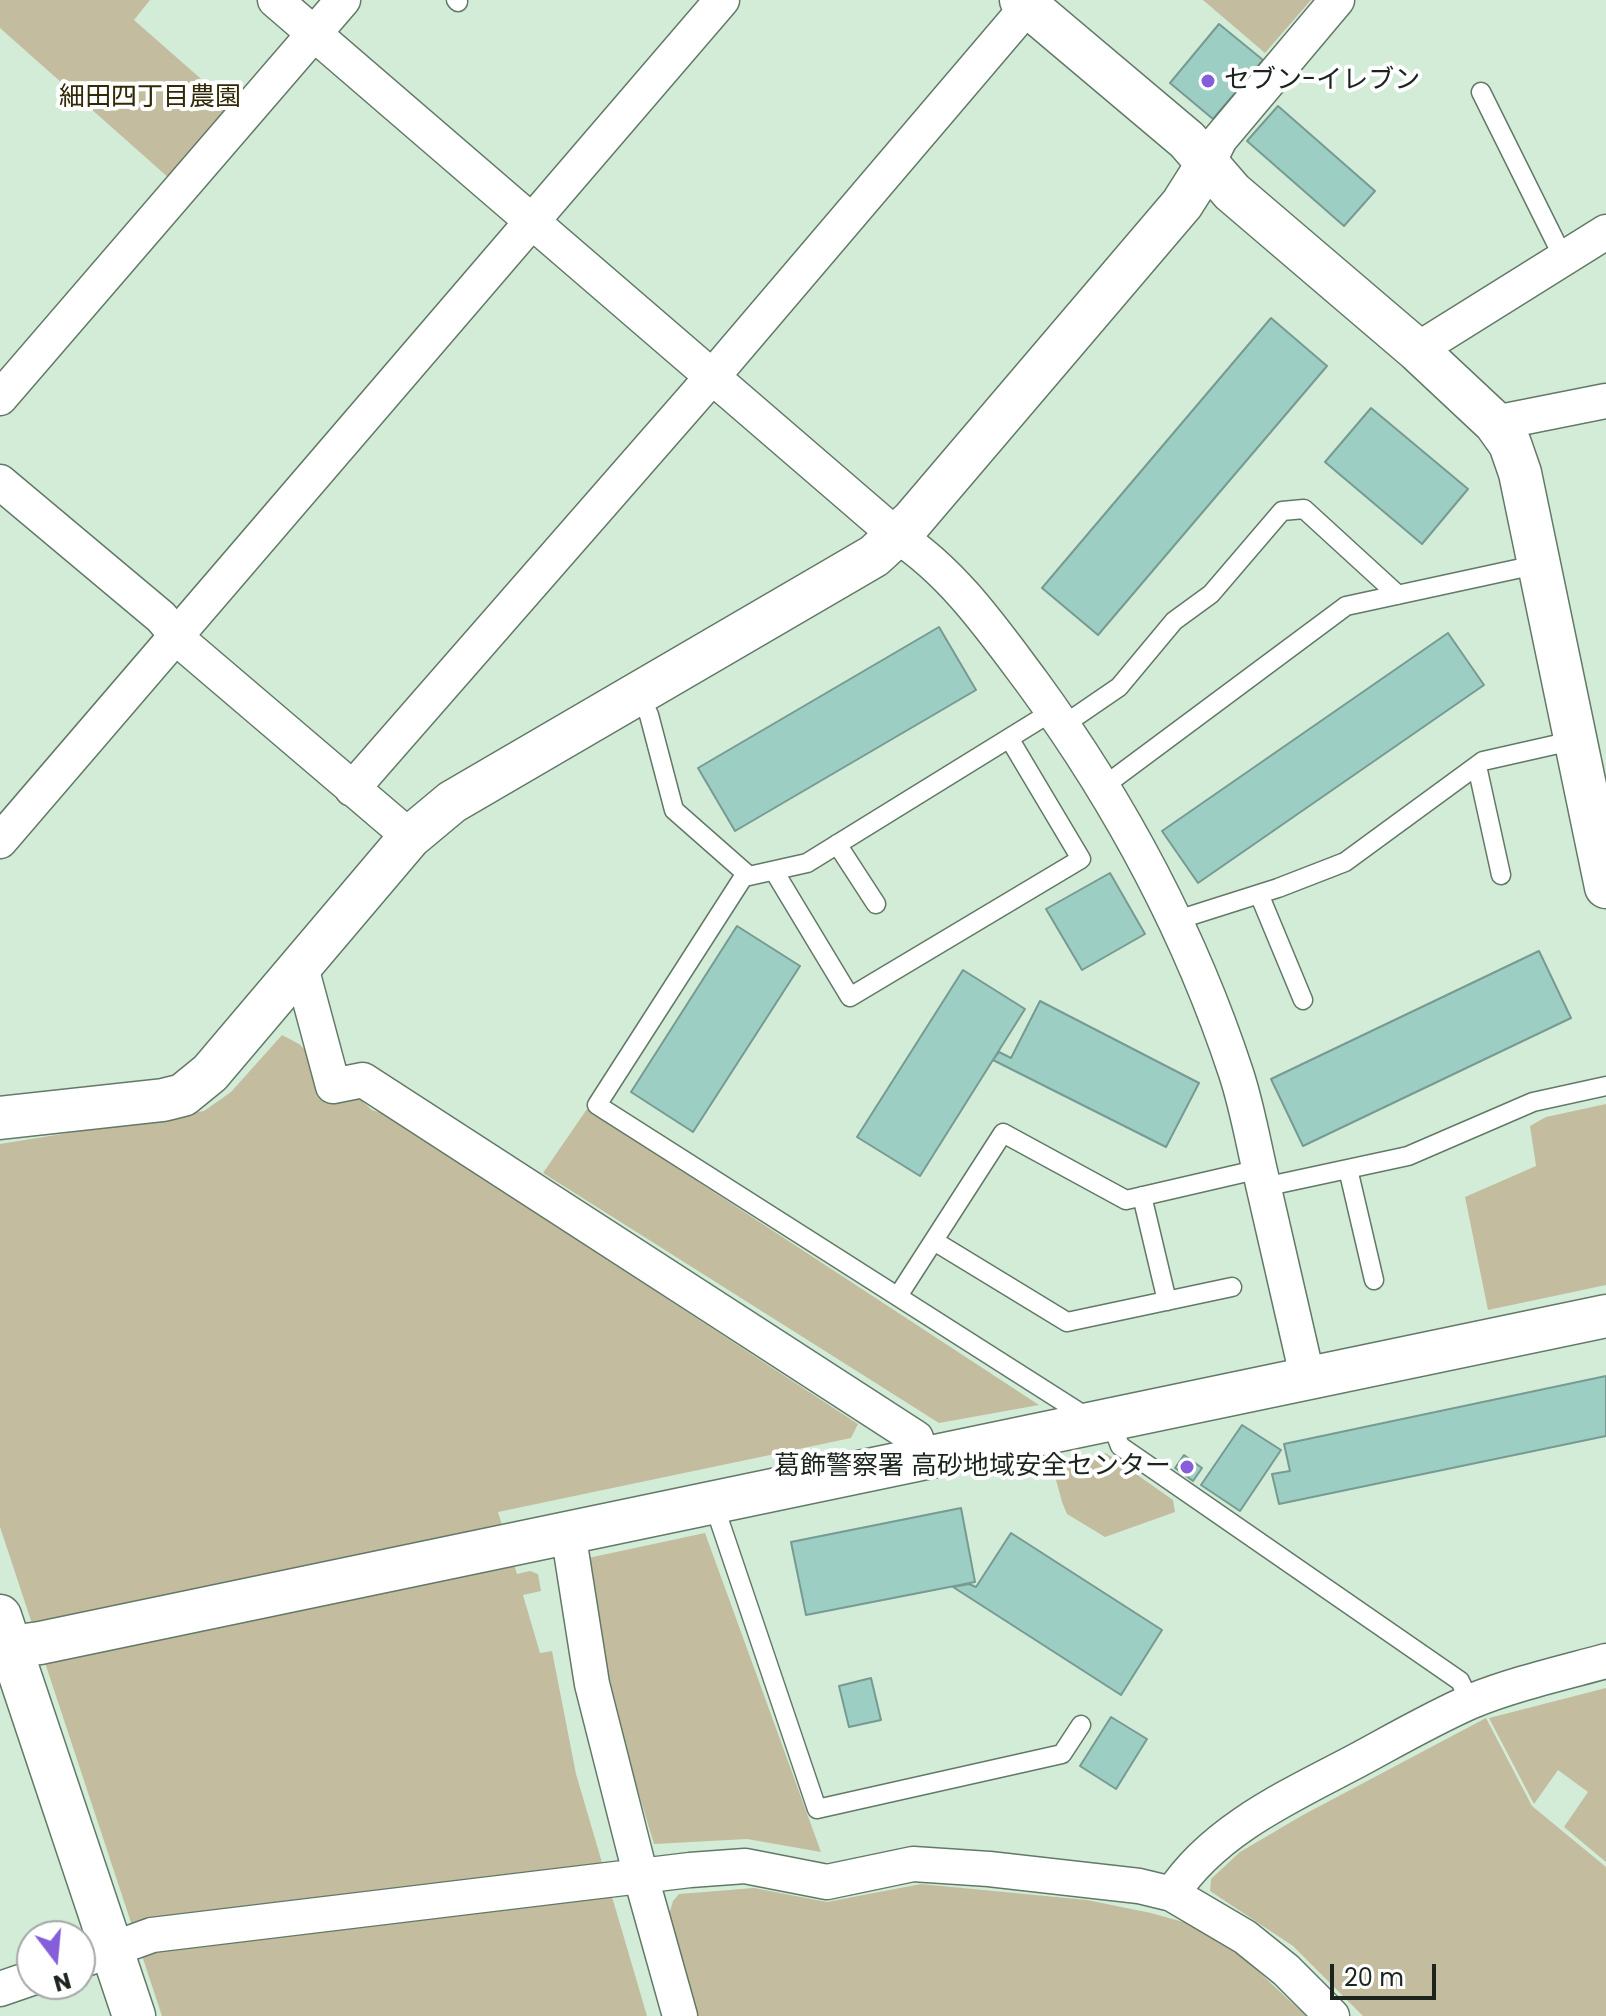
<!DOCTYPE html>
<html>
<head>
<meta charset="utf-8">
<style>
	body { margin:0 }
	#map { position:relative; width:1606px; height:2016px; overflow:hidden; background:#d2ecd7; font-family:Poppins,sans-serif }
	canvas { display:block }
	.north { position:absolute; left:16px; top:1920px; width:80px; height:80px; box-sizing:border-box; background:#fff; border:2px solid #a4a8a5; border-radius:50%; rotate:164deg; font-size:22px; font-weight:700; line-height:32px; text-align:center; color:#1b251d }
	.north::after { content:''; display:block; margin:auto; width:28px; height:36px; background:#855ed9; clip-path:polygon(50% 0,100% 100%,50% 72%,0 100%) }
	.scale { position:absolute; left:1330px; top:1964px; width:106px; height:36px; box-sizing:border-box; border:4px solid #1b251d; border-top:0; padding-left:10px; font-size:24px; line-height:28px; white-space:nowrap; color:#1b251d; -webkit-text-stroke:6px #fff; paint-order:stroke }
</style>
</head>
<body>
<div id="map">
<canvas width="1606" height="2016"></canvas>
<div class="north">N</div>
<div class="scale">20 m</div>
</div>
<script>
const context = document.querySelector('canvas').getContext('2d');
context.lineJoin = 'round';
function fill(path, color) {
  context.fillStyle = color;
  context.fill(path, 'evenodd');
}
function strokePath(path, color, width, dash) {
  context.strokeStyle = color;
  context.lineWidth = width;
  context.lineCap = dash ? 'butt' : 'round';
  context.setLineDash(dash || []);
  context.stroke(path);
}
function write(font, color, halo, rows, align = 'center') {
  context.font = font + ' Poppins,"Noto Sans JP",sans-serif';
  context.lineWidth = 8;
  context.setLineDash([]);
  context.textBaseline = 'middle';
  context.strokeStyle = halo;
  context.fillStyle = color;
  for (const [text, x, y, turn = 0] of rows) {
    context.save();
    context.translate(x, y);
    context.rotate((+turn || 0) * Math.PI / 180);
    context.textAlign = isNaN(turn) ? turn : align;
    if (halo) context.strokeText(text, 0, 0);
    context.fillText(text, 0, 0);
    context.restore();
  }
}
const green = new Path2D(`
	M 0,0 L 150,0 L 134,20 L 233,107 L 170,179 L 0,28 Z
	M 1203,0 L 1311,0 L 1265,53 Z
	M 282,1035 L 299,1044 L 372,1110 L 385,1114 L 858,1424 L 851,1438 L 498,1512 L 517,1574 L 530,1571 L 538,1574 L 541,1591 L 523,1595 L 540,1653 L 552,1651 L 576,1774 L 647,2016 L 162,2016 L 0,1527 L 0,1144 L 204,1111 L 231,1092 Z
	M 1606,1104 L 1606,1285 L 1488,1310 L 1465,1197 L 1536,1166 L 1530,1126 L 1546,1117 Z
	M 587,1109 L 1039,1405 L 939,1423 L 543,1173 Z
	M 1106,1453 L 1173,1500 L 1175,1512 L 1105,1537 L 1067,1514 L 1062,1502 L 1052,1465 Z
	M 705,1533 L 821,1852 L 747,1839 L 654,1844 L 614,1712 L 588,1558 Z
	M 1606,1688 L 1606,1862 L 1564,1827 L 1588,1792 L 1558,1770 L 1534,1804 L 1489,1718 Z
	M 1486,1718 L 1532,1806 L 1606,1867 L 1606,2016 L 1363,2016 L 1293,1946 L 1210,1891 L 1211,1879 L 1240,1852 L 1303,1815 Z
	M 921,1884 L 1087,1900 L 1151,1913 L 1194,1925 L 1246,1960 L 1306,2016 L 698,2016 L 669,1915 L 673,1901 L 679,1894 L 754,1888 L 827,1902 Z`);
const building = new Path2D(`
	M 1219,24 L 1263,60 L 1213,119 L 1170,83 Z
	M 1278,106 L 1375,191 L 1344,226 L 1247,141 Z
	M 1271,318 L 1327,366 L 1098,635 L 1042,588 Z
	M 1371,408 L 1468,489 L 1422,544 L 1325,462 Z
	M 939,627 L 976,690 L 735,831 L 698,768 Z
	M 1448,633 L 1484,685 L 1198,883 L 1162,831 Z
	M 1110,873 L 1145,934 L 1082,970 L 1046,909 Z
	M 737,926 L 800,966 L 693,1132 L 631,1092 Z
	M 1539,951 L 1571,1018 L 1303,1146 L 1271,1079 Z
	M 963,970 L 1025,1009 L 920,1176 L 857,1137 Z
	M 1040,1001 L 1199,1083 L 1166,1147 L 993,1060 L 999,1052 L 1011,1058 Z
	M 1606,1376 L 1606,1436 L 1279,1504 L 1272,1474 L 1290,1471 L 1284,1444 Z
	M 1242,1425 L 1281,1450 L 1240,1511 L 1201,1485 Z
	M 1184,1455 L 1202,1468 L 1193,1481 L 1175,1468 Z
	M 961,1508 L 975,1582 L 806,1615 L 791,1542 Z
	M 1011,1533 L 1162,1630 L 1121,1695 L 953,1587 L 969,1584 L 976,1587 Z
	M 871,1678 L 881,1720 L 849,1727 L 839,1686 Z
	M 1111,1717 L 1147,1739 L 1116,1789 L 1080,1766 Z`);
const service = new Path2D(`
	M 456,0 L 458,2
	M 1481,92 L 1564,259
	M 638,694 L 649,715 L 674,810 L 749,876 L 807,863 L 1053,711
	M 1062,726 L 1119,687 L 1174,621 L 1211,594 L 1282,511 L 1304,509 L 1398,595
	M 1477,766 L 1501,875
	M 1104,786 L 1346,606 L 1540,564
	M 837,844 L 876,904
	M 774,871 L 850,997 L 1081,859 L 1009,738
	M 746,873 L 597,1105 L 1090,1419
	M 1259,894 L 1303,1000
	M 1174,921 L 1278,888 L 1345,862 L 1483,761 L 1576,740
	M 1348,1169 L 1374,1280
	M 1264,1187 L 1408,1156 L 1533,1102 L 1606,1086
	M 1142,1196 L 1167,1301
	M 934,1241 L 1067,1322 L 1232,1287
	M 898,1296 L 1003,1133 L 1126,1200 L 1260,1169
	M 1110,1420 L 1120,1446 L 1460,1681 L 1470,1702
	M 713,1502 L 817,1809 L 1062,1754 L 1081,1725`);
const minor = new Path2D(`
	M 275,0 L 897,536 C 953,572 993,630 1032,682 C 1119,801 1190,933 1236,1073 C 1246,1103 1252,1136 1259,1167 C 1276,1238 1291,1309 1308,1380
	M 1208,163 L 1220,139 L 1337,0
	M 1417,350 L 1606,232
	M 0,398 L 343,0
	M 1495,423 L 1606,401
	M 0,482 L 161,617 L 186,646 L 410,837
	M 352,789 L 712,377 L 1033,0
	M 0,841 L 722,0
	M 301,967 L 333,1086 L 363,1080 L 916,1438 L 921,1458
	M 568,1532 L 592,1684 L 641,1877 L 680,2016
	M 1172,1894 C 1214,1829 1292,1795 1358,1760 C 1395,1740 1433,1718 1472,1701 C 1514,1684 1562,1673 1606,1661
	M 80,1961 L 152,1935 L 690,1870 L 745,1866 L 827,1882 L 913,1864 L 989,1869 L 1139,1886 L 1172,1894 L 1245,1937 L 1286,1970 L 1332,2016
	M 0,1989 L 32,1978`);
const tertiary = new Path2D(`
	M 1021,0 L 1187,140 L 1232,192 L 1417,350 L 1495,423 L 1510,444 L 1520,473 L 1606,887
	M 0,1118 L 163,1100 L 183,1095 L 210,1073 L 410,837 L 452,802 L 874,556 L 912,521 L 1182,204 L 1208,163
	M 0,1616 L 134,2016
	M 11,1647 L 40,1643 L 1606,1316`);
const markers = [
	[1208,81,8,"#855ed9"],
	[1187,1467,8,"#855ed9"]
];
const poiNames = [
	["セブン-イレブン",1224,81],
	["葛飾警察署 高砂地域安全センター",1171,1467,"right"]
];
const parkNames = [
	["細田四丁目農園",150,98]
];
fill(green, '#c4bc9f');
fill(building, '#9ccec3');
strokePath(building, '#779a92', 2);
strokePath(service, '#627967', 21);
strokePath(minor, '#627967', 37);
strokePath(tertiary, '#627967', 45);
strokePath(service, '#fff', 18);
strokePath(minor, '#fff', 34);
strokePath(tertiary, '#fff', 42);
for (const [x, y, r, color] of markers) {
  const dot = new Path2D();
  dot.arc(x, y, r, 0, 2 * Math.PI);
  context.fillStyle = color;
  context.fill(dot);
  strokePath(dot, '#fff', 3);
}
write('26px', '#1b251d', '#fff', poiNames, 'left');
write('26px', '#322907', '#fff', parkNames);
</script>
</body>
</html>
